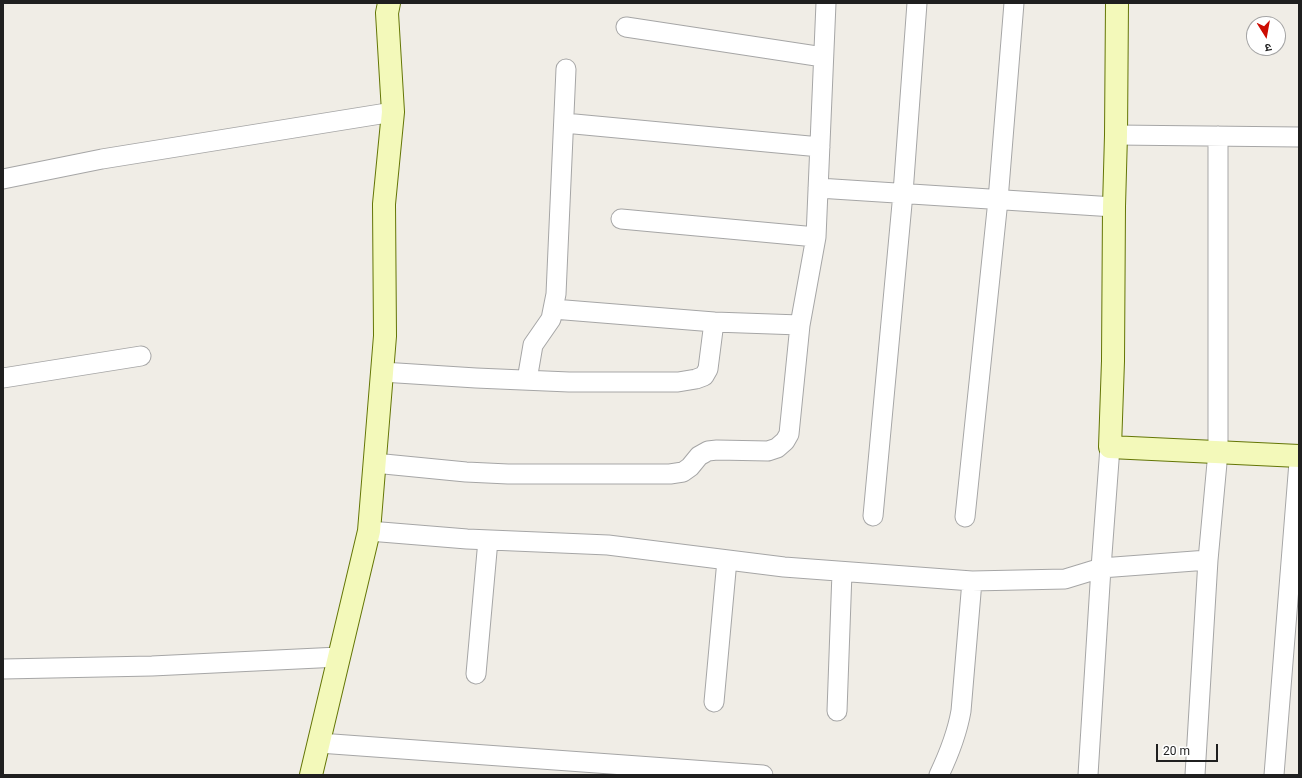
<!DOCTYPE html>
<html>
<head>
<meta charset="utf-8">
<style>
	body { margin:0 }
	#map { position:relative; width:1302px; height:778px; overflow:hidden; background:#f0ede6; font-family:Roboto,"Noto Sans Devanagari",sans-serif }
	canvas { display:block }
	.frame { position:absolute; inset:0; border:4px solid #1f1f1f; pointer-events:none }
	.north { position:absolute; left:1246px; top:16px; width:40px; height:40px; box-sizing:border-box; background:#fff; border:1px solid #a5a5a5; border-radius:50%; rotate:169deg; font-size:11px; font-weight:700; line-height:16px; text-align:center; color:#1f1f1f }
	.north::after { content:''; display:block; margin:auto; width:14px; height:18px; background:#cc0c02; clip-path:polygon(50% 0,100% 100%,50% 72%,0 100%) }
	.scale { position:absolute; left:1156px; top:744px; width:62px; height:18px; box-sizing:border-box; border:2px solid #1f1f1f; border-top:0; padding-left:5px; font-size:12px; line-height:14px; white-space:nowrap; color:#1f1f1f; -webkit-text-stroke:3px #fff; paint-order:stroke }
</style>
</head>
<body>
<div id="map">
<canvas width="1302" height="778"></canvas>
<div class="frame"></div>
<div class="north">उ</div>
<div class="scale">20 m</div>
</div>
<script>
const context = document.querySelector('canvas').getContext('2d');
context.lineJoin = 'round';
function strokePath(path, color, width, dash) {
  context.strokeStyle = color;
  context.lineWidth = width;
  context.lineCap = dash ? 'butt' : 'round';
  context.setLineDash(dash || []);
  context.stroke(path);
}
const street = new Path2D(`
	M 626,27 L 823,57
	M 564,123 L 820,147
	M 1116,135 L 1299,137
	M 3,179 L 102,159 L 393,112
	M 818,188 L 1114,207
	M 621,219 L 816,237
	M 553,309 L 714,322
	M 382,372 L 476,378 L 569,382 L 678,382 L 696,379 L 704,376 L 708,369 L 714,322 L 800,325 L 816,237 L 826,3
	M 3,378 L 141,356
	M 527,380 L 533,345 L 551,319 L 556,294 L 566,69
	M 374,463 L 466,472 L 508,474 L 670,474 L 683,472 L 690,467 L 699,456 L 708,451 L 717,450 L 768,451 L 777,448 L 785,441 L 789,434 L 800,325
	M 873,516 L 903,193 L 917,3
	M 965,517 L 998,200 L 1014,3
	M 369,531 L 467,539 L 608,545 L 784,567 L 972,581 L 1065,579 L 1101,568 L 1208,560
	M 3,669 L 152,666 L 339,657
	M 476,674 L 488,540
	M 714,702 L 727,560
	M 837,711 L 842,572
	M 319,743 L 763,775
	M 939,775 C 949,754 957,734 961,711 L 972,581
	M 1088,775 L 1101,568 L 1110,447
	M 1195,775 L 1208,560 L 1218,452 L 1218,136
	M 1274,775 L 1299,462`);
const secondary = new Path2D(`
	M 1117,3 L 1116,135 L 1114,207 L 1113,361 L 1110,447 L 1299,456
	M 311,775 L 369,531 L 385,336 L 384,204 L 393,112 L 387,13 L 389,3`);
strokePath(street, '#a6a6a6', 21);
strokePath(secondary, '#647606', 24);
strokePath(street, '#fff', 19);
strokePath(secondary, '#f3f9ba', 22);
</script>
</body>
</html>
